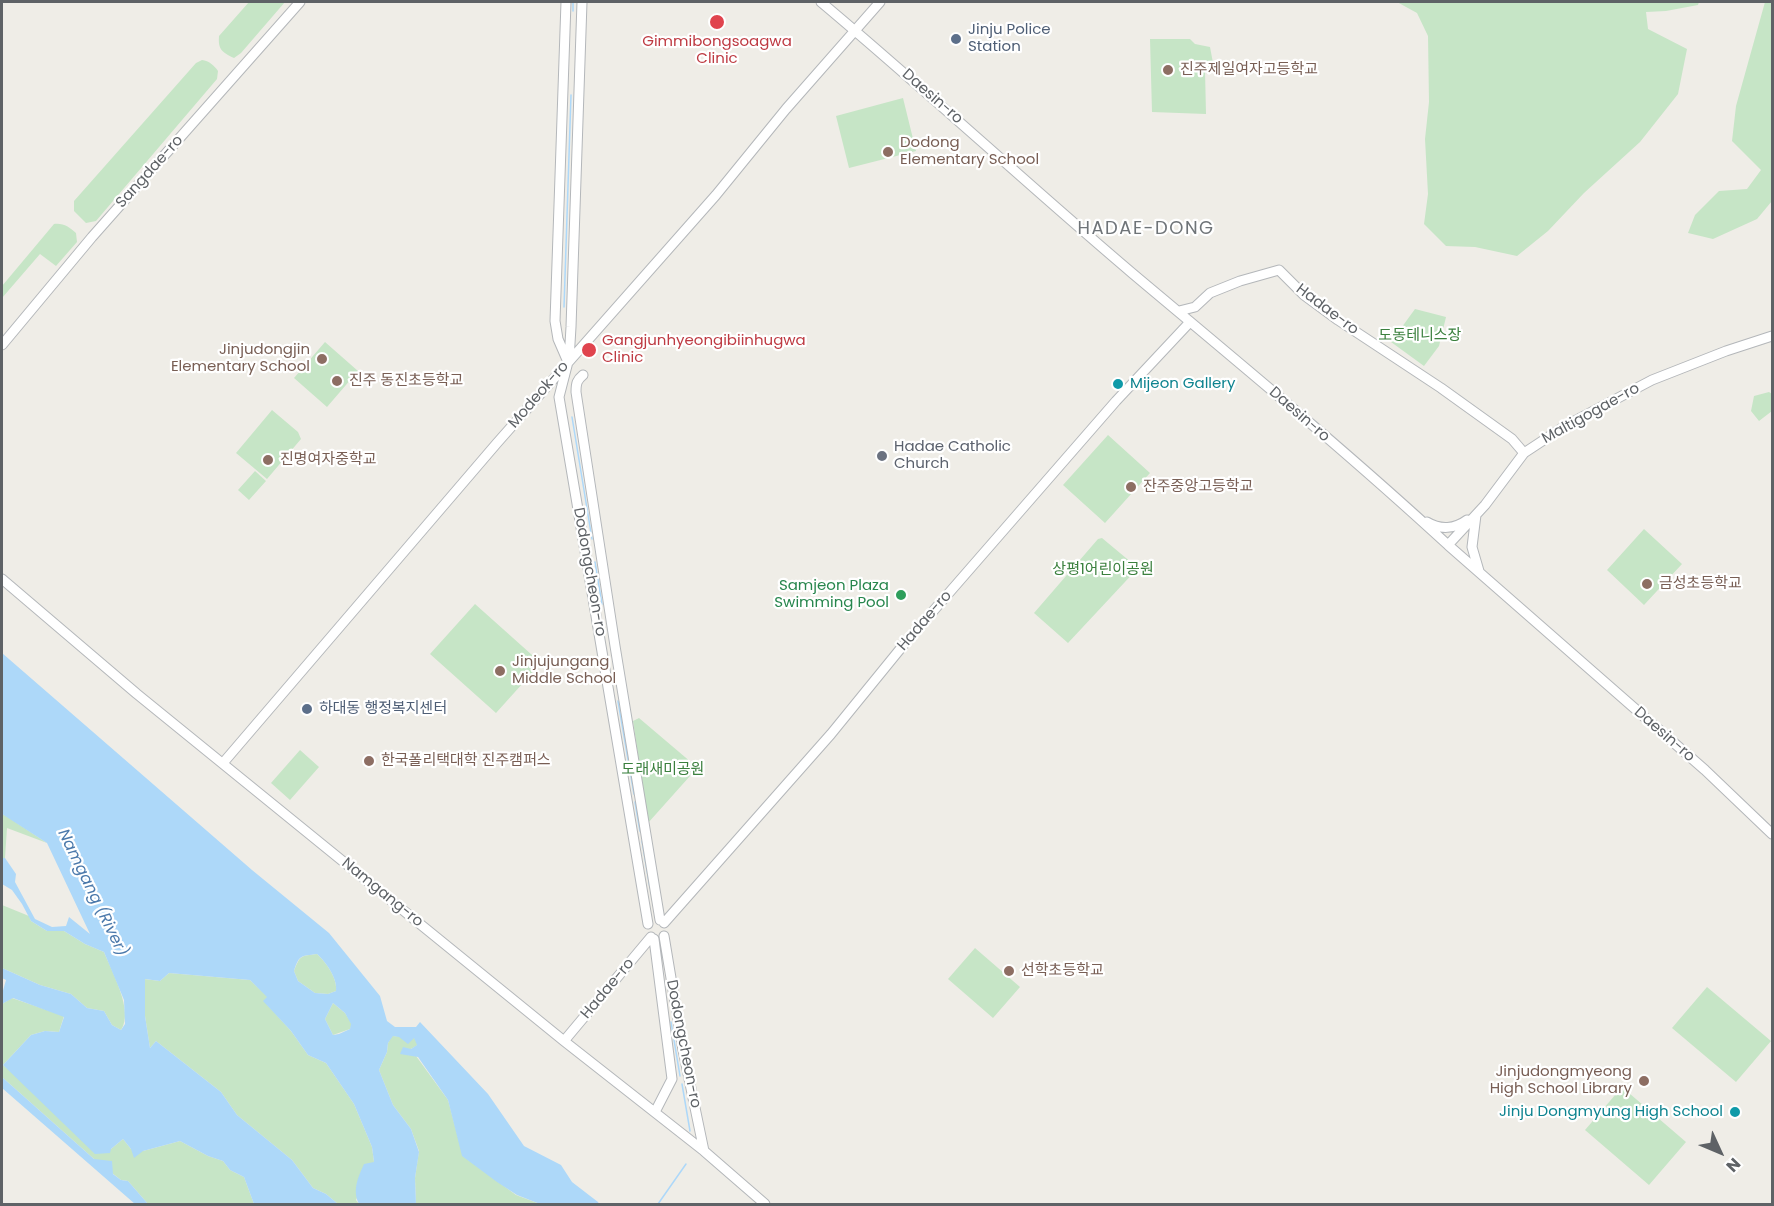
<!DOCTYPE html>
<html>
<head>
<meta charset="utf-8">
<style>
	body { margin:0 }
	#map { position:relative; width:1774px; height:1206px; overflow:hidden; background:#efede7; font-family:Poppins,sans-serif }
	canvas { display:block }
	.frame { position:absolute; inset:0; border:3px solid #5e6266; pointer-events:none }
	.north { position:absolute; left:1690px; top:1122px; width:60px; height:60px; -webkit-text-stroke:4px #fff; paint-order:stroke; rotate:134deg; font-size:16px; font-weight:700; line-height:24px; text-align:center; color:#5e6266 }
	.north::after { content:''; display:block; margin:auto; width:21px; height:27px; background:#5e6266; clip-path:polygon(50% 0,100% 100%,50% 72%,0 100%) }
</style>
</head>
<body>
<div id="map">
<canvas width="1774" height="1206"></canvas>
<div class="frame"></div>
<div class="north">N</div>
</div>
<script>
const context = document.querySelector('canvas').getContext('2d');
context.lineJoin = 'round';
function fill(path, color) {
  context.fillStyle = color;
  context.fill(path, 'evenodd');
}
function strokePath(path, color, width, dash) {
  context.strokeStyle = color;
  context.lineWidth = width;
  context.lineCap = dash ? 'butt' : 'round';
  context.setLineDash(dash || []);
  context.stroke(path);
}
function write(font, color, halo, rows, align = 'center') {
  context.font = font + ' Poppins,"Noto Sans KR",sans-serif';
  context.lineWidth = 4.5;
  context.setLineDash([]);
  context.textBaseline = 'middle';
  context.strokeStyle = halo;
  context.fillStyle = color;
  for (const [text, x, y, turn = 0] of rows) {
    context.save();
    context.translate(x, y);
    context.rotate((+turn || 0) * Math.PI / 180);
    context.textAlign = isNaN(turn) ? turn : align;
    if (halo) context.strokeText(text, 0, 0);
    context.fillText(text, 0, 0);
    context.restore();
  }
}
const green = new Path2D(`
	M 249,2 L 285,2 L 241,53 L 234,58 C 222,52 218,50 219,36 Z
	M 1397,2 L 1699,2 L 1698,5 L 1666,11 L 1646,12 L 1648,29 L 1687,49 L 1678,94 L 1640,142 L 1584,193 L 1548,231 L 1517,256 L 1475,247 L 1446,246 L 1424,224 L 1428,194 L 1425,139 L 1429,102 L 1428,36 L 1417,13 Z
	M 1765,2 L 1772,2 L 1772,201 L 1757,219 L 1713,239 L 1688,233 L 1695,215 L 1719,191 L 1747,189 L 1761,170 L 1732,141 L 1736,106 Z
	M 1150,39 L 1190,39 L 1195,44 L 1210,47 L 1213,63 L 1205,70 L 1206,114 L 1152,112 Z
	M 202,60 C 209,61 214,65 218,71 L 217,79 L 96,221 L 86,223 L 74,211 L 74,201 L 196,63 Z
	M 903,98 L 916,151 L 849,168 L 836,116 Z
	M 54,224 C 64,223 69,227 76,233 L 77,242 L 56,266 L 40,254 L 2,298 L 2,286 Z
	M 1415,309 L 1446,317 L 1439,346 L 1424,366 L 1391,342 Z
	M 325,342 L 358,371 L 327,407 L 294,378 Z
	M 1769,392 L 1772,394 L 1772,411 L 1759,421 L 1751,411 L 1754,396 Z
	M 272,410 L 298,432 L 301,439 L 267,479 L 236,453 Z
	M 1108,435 L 1150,473 L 1105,523 L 1063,485 Z
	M 255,471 L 266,481 L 249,500 L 238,490 Z
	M 1644,529 L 1682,564 L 1644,605 L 1607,570 Z
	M 1102,538 L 1138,568 L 1068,643 L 1034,613 L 1098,539 Z
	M 475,604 L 541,663 L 496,713 L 430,654 Z
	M 639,718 L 692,763 L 690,776 L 648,823 L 633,721 Z
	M 300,750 L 319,767 L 290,800 L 271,783 Z
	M 2,814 L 8,817 L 47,843 L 7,828 L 5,858 L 2,858 Z
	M 2,905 L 29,916 L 31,921 L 47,931 L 64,931 L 85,944 L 104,952 C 112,972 134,1011 121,1030 L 112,1025 L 104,1011 L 87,1008 L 71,994 L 40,985 L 2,968 Z
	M 975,948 L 1020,987 L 993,1018 L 948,979 Z
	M 317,954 C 326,962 338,979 336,991 L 328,994 L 315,993 L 298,981 L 294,971 C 300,955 301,956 317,954 Z
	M 169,973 L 250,980 L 268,997 L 264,1001 L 291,1031 L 308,1055 L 326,1063 L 354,1104 L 372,1147 L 374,1162 L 356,1200 L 359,1204 L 338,1204 L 326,1194 L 313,1188 L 292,1160 L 237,1115 L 221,1092 L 156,1041 L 150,1048 L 145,1016 L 144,979 L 160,981 Z
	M 1707,987 L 1771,1041 L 1736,1082 L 1672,1028 Z
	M 12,998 L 64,1016 L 59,1032 L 45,1031 L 31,1035 L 3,1065 L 111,1149 L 123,1139 L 131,1149 L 143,1151 L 180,1141 L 208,1156 L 223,1161 L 230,1170 L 244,1177 L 254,1204 L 228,1204 L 227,1203 L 225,1204 L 148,1204 L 128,1181 L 121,1180 L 94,1159 L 2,1077 L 2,1004 Z
	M 333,1003 L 345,1013 L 352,1024 L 350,1029 L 333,1035 L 325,1019 Z
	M 392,1036 L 414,1037 L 418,1045 L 411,1049 L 448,1100 L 463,1156 L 516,1195 L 540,1204 L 416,1204 L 415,1178 L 419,1151 L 411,1129 L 393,1105 L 379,1070 L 387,1052 L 388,1043 Z
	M 1622,1087 L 1686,1142 L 1649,1185 L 1585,1130 Z`);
const water = new Path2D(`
	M 2,653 L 252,870 L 329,933 L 380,996 L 387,1021 L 395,1027 L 416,1027 L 420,1022 L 488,1094 L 524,1146 L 561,1165 L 572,1182 L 598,1202 L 599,1204 L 540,1204 L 517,1195 L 497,1182 L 462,1156 L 448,1100 L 418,1057 L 400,1054 L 403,1047 L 411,1049 L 417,1045 L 414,1038 L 408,1044 L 399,1037 L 393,1036 L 388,1043 L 387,1052 L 379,1070 L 393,1105 L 411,1129 L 419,1152 L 415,1178 L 416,1204 L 359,1204 C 352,1191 358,1177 364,1164 L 374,1162 L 372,1147 L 354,1104 L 326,1063 L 308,1055 L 291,1031 L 263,1001 L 267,997 L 250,980 L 169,973 L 160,981 L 145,979 L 145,1016 L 150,1048 L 156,1041 L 221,1092 L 237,1115 L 292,1160 L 313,1188 L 326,1194 L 338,1204 L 254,1204 L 244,1177 L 230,1170 L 223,1161 L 208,1156 L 180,1141 L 143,1151 L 134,1158 L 131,1149 L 123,1139 L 111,1149 L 110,1153 L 95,1154 L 3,1065 L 31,1035 L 45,1031 L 59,1032 L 64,1017 L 13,998 L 2,1004 L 2,994 L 6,980 L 2,978 L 2,968 L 40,985 L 71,994 L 87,1008 L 104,1011 L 112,1025 L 121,1030 L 125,1024 L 124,1000 L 104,952 L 85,944 L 64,931 L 47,931 L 31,921 L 22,904 L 12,890 L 2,884 L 2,858 L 5,858 L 16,874 L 15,882 L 35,919 L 52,927 L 66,926 L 69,917 L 90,934 L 47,843 L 2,814 ZM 317,954 C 326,962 338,979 336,991 L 328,994 L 315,993 L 298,981 L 294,971 C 299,955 301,956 317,954 ZM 333,1003 L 345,1013 L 351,1024 L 350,1029 L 339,1034 L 333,1035 L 325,1019 Z
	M 2,1077 L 94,1159 L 112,1161 L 113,1174 L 121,1180 L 128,1181 L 148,1204 L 135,1204 L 2,1088 Z`);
const stream = new Path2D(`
	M 573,11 L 573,2
	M 564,307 L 571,95
	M 572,417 L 592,539
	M 595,562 L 602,604
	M 618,701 L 634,794
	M 635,802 L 640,831
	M 642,841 L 650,888
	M 671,1022 L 680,1076
	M 682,1084 L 690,1131
	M 658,1204 L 686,1164`);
const tertiary = new Path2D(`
	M 566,2 L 555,321 L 558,339 L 568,362 L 559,397 L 648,924
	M 821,2 C 926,90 1027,184 1132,273 C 1238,362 1346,451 1448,545 L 1705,770 L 1772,834
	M 1179,311 L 1195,307 L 1210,293 L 1240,281 L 1279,270 L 1304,295 L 1338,320 L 1441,388 L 1512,439 L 1524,453
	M 2,345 L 92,237 L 300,2
	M 569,360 L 571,327 L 582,2
	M 583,375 C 577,380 576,383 576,392 L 615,646 L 660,920
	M 1476,515 L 1472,547 L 1479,571
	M 1427,522 C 1440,530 1455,529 1467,520
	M 1448,545 L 1485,505 L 1524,453 L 1565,426 L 1652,380 L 1726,351 L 1772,336
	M 2,579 L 137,694 L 564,1041 L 704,1151 L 765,1204
	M 223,763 L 497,443 L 716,195 L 786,109 L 880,2
	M 664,923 L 831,734 L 901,648 L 1116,401 L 1190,322
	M 664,936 L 683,1050 L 704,1151
	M 654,939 L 672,1079 L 655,1112
	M 564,1041 L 651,937`);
const markers = [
	[717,22,8,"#e0444e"],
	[956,39,6,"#5c6f8a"],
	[1168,70,6,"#8d6e63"],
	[888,152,6,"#8d6e63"],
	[589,350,8,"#e0444e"],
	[322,359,6,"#8d6e63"],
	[337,381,6,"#8d6e63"],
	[1118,384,6,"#0f9aa8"],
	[882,456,6,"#6b7280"],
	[268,460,6,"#8d6e63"],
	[1131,487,6,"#8d6e63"],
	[1647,584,6,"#8d6e63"],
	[901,595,6,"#2e9e5b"],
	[500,671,6,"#8d6e63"],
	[307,709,6,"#5c6f8a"],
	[369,761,6,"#8d6e63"],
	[1009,971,6,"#8d6e63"],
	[1644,1081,6,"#8d6e63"],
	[1735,1112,6,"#0f9aa8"]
];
const serviceNames = [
	["Jinju Police",968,30],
	["Station",968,47],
	["하대동 행정복지센터",319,709]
];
const healthNames = [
	["Gimmibongsoagwa",717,42],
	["Clinic",717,59],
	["Gangjunhyeongibiinhugwa",602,341,"left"],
	["Clinic",602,358,"left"]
];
const educationNames = [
	["진주제일여자고등학교",1180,70],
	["Dodong",900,143],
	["Elementary School",900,160],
	["Jinjudongjin",310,350,"right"],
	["Elementary School",310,367,"right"],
	["진주 동진초등학교",349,381],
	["진명여자중학교",280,460],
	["잔주중앙고등학교",1143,487],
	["금성초등학교",1659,584],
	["Jinjujungang",512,662],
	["Middle School",512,679],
	["한국폴리택대학 진주캠퍼스",381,761],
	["선학초등학교",1021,971],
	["Jinjudongmyeong",1632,1072,"right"],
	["High School Library",1632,1089,"right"]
];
const streetNames = [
	["Daesin-ro",932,97,41],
	["Sangdae-ro",150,172,-48],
	["Hadae-ro",1327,310,37],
	["Modeok-ro",539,395,-49],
	["Maltigogae-ro",1591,414,-29],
	["Daesin-ro",1299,415,41],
	["Dodongcheon-ro",589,572,80],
	["Hadae-ro",925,621,-49],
	["Daesin-ro",1664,735,41],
	["Namgang-ro",382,893,39],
	["Hadae-ro",608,989,-50],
	["Dodongcheon-ro",683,1044,79]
];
const parkNames = [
	["도동테니스장",1420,336],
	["상평1어린이공원",1103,570],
	["도래새미공원",663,770]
];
const cultureNames = [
	["Mijeon Gallery",1130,384],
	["Jinju Dongmyung High School",1723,1112,"right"]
];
const worshipNames = [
	["Hadae Catholic",894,447],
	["Church",894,464]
];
const leisureNames = [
	["Samjeon Plaza",889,586],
	["Swimming Pool",889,603]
];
const waterNames = [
	["Namgang (River)",92,893,64]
];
const quarterNames = [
	["HADAE-DONG",1146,229]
];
fill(green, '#c6e5c6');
fill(water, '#add8f9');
strokePath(stream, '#add8f9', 1.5);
strokePath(tertiary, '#b4b7ba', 11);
strokePath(tertiary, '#fff', 9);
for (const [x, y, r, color] of markers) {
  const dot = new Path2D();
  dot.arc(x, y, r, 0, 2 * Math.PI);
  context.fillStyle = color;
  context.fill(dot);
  strokePath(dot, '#fff', 2);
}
write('15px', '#4e5e75', '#fff', serviceNames, 'left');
write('15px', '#be3a42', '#fff', healthNames);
write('15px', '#785e54', '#fff', educationNames, 'left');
write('15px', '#5e6266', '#fff', streetNames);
write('15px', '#3b803e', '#fff', parkNames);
write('15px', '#0d838f', '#fff', cultureNames, 'left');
write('15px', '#5b616d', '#fff', worshipNames, 'left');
write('15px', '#27864d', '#fff', leisureNames, 'right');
write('italic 16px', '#4b79ab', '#fff', waterNames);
context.letterSpacing = '1.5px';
write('18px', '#6f7478', '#fff', quarterNames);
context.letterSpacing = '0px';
</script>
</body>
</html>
